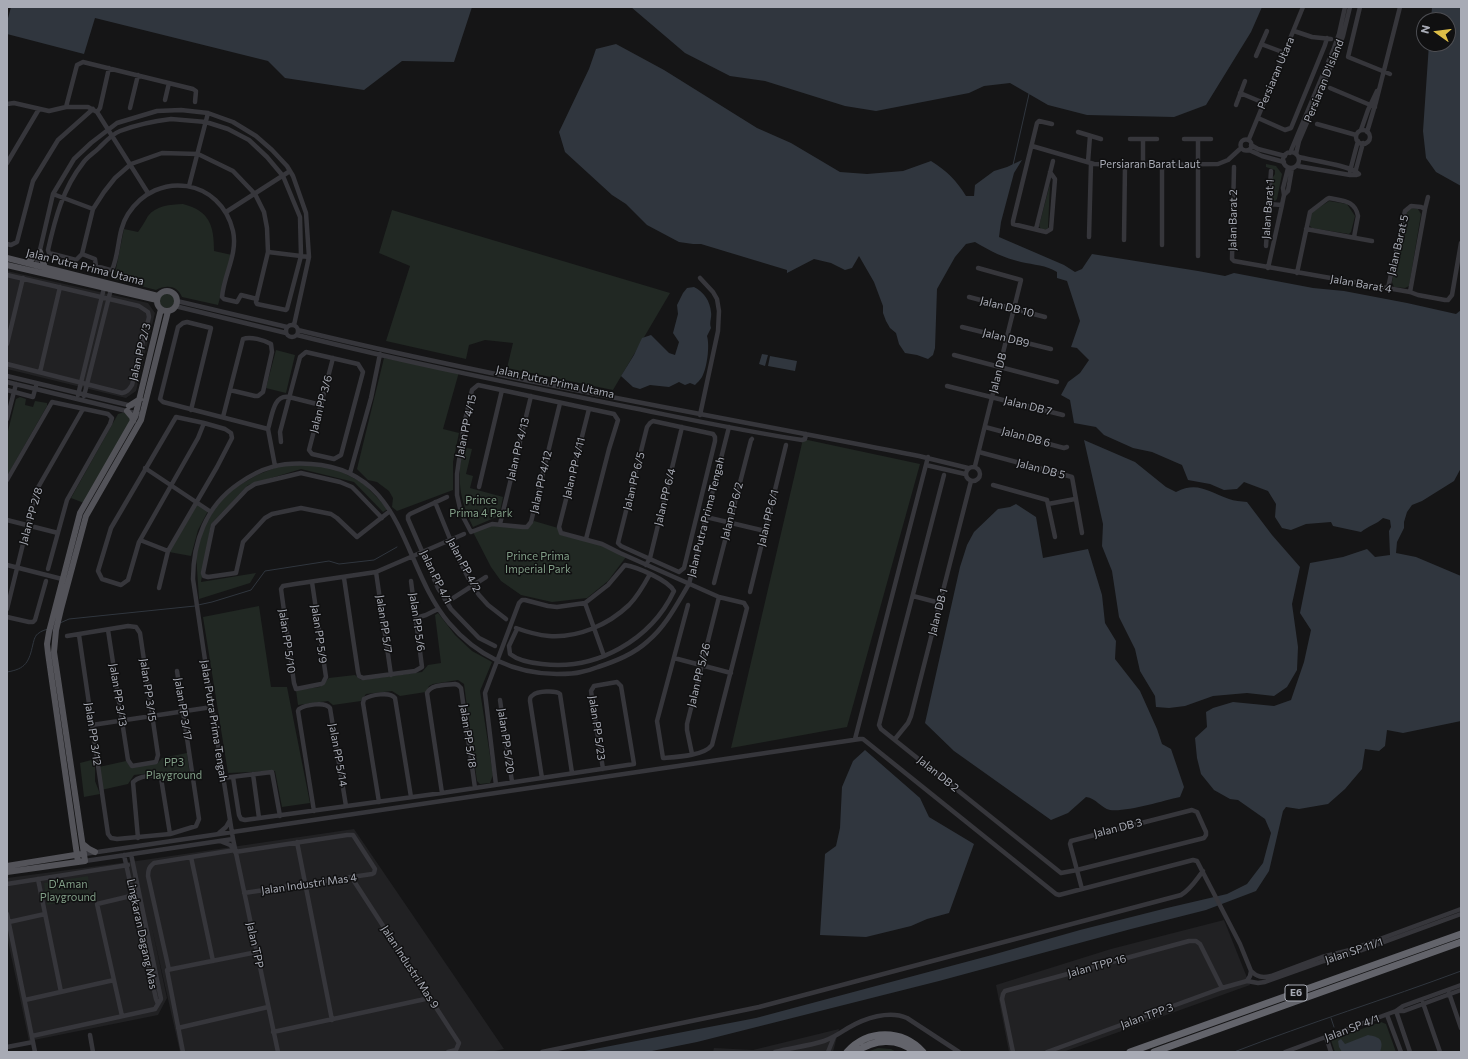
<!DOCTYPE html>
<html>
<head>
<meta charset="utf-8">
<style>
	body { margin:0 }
	#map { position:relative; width:1468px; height:1059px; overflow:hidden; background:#151516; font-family:Commissioner,sans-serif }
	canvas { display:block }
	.frame { position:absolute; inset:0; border:8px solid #a8abb5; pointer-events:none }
	.north { position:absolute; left:1416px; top:12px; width:40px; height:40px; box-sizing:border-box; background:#101011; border:1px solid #4d4e53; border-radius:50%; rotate:284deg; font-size:11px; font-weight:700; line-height:16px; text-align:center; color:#a8abb5 }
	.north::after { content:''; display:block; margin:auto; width:14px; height:18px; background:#dcbd47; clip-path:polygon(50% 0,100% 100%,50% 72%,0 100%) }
</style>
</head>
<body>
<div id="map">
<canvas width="1468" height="1059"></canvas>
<div class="frame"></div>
<div class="north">N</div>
</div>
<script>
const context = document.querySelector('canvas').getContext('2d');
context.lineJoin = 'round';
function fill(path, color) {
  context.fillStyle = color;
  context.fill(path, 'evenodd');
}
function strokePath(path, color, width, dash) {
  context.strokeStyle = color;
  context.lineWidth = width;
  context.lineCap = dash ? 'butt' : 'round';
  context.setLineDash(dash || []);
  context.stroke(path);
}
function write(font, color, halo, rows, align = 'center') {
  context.font = font + ' Commissioner,sans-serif';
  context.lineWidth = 3;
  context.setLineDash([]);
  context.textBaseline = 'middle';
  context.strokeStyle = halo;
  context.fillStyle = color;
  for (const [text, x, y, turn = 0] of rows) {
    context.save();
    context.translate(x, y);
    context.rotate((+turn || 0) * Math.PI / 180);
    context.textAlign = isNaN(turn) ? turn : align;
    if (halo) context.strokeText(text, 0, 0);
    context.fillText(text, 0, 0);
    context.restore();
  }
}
const built = new Path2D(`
	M 7,271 L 148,303 L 155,313 L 136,391 L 126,398 L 7,369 Z
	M 354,829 L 504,1049 L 490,1052 L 180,1052 L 152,928 L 167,998 L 158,1015 L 29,1041 L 7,936 L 7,878 L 137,861 Z
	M 1224,920 L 1250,985 L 1063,1052 L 1009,1052 L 996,985 L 1111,949 Z
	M 839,1029 L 833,1052 L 713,1052 L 714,1048 L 753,1050 Z`);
const green = new Path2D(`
	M 1266,164 L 1276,166 L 1282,174 L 1277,199 L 1275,201 L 1271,199 L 1271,180 L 1275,174 L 1275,170 L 1266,167 Z
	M 1050,184 L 1048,228 L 1045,230 L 1041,229 L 1039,226 Z
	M 1329,201 L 1347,204 L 1355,216 L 1351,232 L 1349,234 L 1312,228 L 1309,225 L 1311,213 Z
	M 183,204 C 210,211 214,226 214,251 L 232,255 L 218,305 L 182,297 C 177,285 166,285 156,290 L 114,279 L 124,229 L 138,232 C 142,227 145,221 148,216 C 157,205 169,205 183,204 Z
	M 1411,208 L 1418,209 L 1421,214 L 1409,286 L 1405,288 L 1394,287 L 1392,282 L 1407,211 Z
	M 392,210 L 670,293 L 613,390 L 507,368 L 513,343 L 485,340 L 469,345 L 466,359 L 386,341 L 410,266 L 379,253 Z
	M159 300a8 8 0 1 1 16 0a8 8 0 1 1-16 0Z
	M 276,350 L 295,355 L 286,393 L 266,388 Z
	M 384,358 L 459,372 L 443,429 L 459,433 L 453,462 L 453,490 L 397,511 L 392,507 L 393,498 L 389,491 L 377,482 L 368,480 L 357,469 Z
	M 20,397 L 26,399 L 25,405 L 33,407 L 35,401 L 47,403 L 47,406 L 7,476 L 7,435 L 16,399 Z
	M 125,412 L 131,420 L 84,503 L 71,498 L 118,414 Z
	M 803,439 L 920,464 L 847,727 L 731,748 Z
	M 462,447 L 472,449 L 466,474 L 473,476 L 470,488 L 503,497 L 499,516 L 473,527 C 458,496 458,480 462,447 Z
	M 299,465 L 320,466 L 338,470 L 363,483 L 388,509 L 383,512 L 354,482 L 301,469 L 248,485 L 211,524 L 201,582 L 256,573 L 250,583 L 199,599 L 196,554 L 204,527 L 216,507 L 228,492 L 257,475 L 280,466 Z
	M 196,503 L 208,511 L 198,530 L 191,556 L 169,552 Z
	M 534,521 L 558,528 L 561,535 L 596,543 L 626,557 L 608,581 L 587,598 L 552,602 L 521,595 L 501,581 L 491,567 L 473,532 L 491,524 L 529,527 Z
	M 259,606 L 271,687 L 287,687 L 310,803 L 282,807 L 275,771 L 228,773 L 203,617 Z
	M 438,613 L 455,635 L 472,651 L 492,662 L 480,691 L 493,775 L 490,783 L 480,784 L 477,781 L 464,684 L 458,680 L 433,684 L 429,686 L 426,692 L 400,696 L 392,691 L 366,694 L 361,701 L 333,705 L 328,701 L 298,705 L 296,690 L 320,687 L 329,678 L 355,675 L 361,680 L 422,672 L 428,665 L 441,663 L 435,615 Z
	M 187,753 L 190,777 L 166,782 L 164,775 L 159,772 L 134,775 L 128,784 L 101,790 L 99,767 L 126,761 L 131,767 L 158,763 L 162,758 Z
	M 95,759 L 95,781 L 100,794 L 84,797 L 80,763 Z
	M 88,876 L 91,898 L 47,905 L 44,883 Z
	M 1381,1022 L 1386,1024 L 1396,1052 L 1335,1052 L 1331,1040 Z
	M 878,1048 L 891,1049 L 896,1052 L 867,1052 Z`);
const water = new Path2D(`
	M 11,7 L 472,7 L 454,62 L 402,61 L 364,90 L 285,78 L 268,61 L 95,18 L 84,54 L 7,34 L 7,22 Z
	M 631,7 L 1262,7 L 1251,32 L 1206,105 L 1174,117 L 1087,115 L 1048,105 L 1010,83 L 984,86 L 969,93 L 876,111 L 845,106 L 765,81 L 730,76 L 685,53 Z
	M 1432,7 L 1461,7 L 1461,186 L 1436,172 L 1426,158 L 1423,131 L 1429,44 L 1448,44 L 1448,20 L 1431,20 Z
	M 616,44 L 664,70 L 757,128 L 791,143 L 840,172 L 867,174 L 903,171 L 931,161 C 947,171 956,180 966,196 L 974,196 L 975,185 L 994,171 L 1007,167 L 1022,160 L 1014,173 L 1001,222 L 999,237 L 1064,265 L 1075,272 L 1082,269 L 1092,254 L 1198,271 L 1225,276 L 1234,273 L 1313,288 L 1344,291 L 1407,303 L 1456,314 L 1461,310 L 1461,468 L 1454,481 L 1422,501 L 1412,505 L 1407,512 L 1404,522 L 1404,528 L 1397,542 L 1396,553 L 1416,557 L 1461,576 L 1461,721 L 1403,733 L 1387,730 L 1385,746 L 1379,751 L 1365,749 L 1362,769 L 1345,789 L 1328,804 L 1299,809 L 1286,807 L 1283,811 L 1269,871 L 1256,891 L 1206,910 L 1131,929 L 939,981 L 697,1042 L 647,1052 L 579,1052 L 756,1018 L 992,955 L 1080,930 L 1167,908 L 1227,894 L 1247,884 L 1263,863 L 1271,833 L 1265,819 L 1238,800 L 1230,799 L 1214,790 L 1201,774 L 1197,758 L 1195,738 L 1207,727 L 1206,712 L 1213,708 L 1233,702 L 1274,706 L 1291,700 L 1304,662 L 1311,630 L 1300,613 L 1310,563 L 1343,557 L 1367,549 L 1375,557 L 1390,555 L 1389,531 L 1391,527 L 1390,520 L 1383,518 C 1377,524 1368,526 1361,532 L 1333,526 L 1331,522 L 1306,524 L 1291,530 L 1282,528 L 1275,517 L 1276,504 L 1268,491 L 1244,482 L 1237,489 L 1224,490 L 1210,484 L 1188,480 L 1182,465 L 1152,452 L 1133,448 L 1104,435 L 1096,427 L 1074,423 L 1070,400 L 1061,395 L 1068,382 L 1080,373 L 1089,360 L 1077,348 L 1071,347 L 1080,321 L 1067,281 L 1057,278 L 1057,272 C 1046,265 1034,265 1021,262 C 1004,258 990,251 975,242 L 966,244 L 955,257 L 937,289 L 935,348 L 933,355 L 928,359 L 917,355 L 905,353 L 899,344 L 896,333 L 890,328 L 886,321 L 883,313 L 883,306 L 874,282 L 859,256 L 852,268 L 845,270 L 831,263 L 814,259 L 787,273 L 787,270 L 701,244 L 693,244 L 679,242 L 647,225 L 626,204 L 612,195 L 565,152 L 559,132 L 589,69 L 596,49 Z
	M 694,287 C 704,292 710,301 711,312 C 712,318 709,322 711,328 L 707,336 C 710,346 707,368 702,377 C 700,380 697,383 695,385 L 690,383 L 685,385 L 679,382 L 669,387 L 650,385 L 640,389 L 633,387 L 621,376 L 634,355 L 642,338 L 651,335 L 669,353 L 675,355 L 679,342 L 673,333 L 678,314 L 677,305 L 683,293 L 687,288 Z
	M 762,354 L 768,355 L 765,366 L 759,364 Z
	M 770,356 L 797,361 L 795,371 L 768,366 Z
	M 1084,440 L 1135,462 L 1166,487 L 1176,492 C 1198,481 1208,492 1229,499 C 1234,501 1241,501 1247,502 L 1272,535 L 1300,567 L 1292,604 L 1298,647 L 1297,670 L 1287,687 L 1274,696 L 1247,693 L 1213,696 L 1185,706 L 1169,708 L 1156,707 L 1155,696 L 1140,671 L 1135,649 L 1119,617 L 1112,571 L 1102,546 L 1103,524 Z
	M 1016,504 L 1036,517 L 1043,558 L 1088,549 L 1102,595 L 1105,623 L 1116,641 L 1115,659 L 1140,691 L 1157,729 L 1162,744 L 1171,749 L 1184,787 L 1180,797 C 1162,801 1127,812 1110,810 C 1101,808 1096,798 1086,797 L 1068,813 L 1051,820 L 954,751 L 925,723 L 960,567 L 967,545 L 974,532 L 998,509 L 1010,507 Z
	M 865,750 L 920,798 L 929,817 L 974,844 L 949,913 L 927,919 L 911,926 L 866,937 L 820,935 L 825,854 L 836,846 L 840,828 L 842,787 L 853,761 Z
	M 1368,1035 C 1380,1037 1384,1040 1380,1052 L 1342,1052 L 1339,1047 L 1338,1041 L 1341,1039 L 1345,1044 Z`);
const stream = new Path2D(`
	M 1013,165 L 1029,94
	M 198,605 L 212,602 L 251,590 L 265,571 L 329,561 L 339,564 L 374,560 L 397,547
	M 60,623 L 69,619 L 195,606
	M 7,672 C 26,669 29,662 33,644 C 34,640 35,635 39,633 C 41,631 45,630 48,629
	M 1331,1018 L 1334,1027
	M 1234,1052 C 1309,1023 1386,999 1461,971`);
const minor = new Path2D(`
	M 1360,7 L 1348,57 L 1390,74
	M 1294,31 L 1312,37 L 1331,39
	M 1261,44 L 1285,53
	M 1256,56 L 1267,31
	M 1330,88 L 1375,107
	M 1240,93 L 1264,103
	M 165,100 L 169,83
	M 7,104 L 14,103 L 49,111 L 66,107 L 88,107 L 97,112 L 148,193
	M 1236,105 L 1245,81
	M 66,107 L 77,65 L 83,62 L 193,89 L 196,91 L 195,102
	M 130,108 L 138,75
	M 97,112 L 100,108 L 109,68
	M 1258,118 L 1285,130 L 1291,128 L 1325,45 L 1327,38
	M 171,119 L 206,122 L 228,129 L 249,140 L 267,157 L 283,176 L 300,217 L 301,256 L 287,309 L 286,310 L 257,304 L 256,302 L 268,252 L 267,228 L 264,212 L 255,194 L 233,171 L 198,154 L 162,153 L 131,164 L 115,178 L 104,192 L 93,209 L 82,254 L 76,260 L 49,253 L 48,250 C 55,219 63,188 83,163 C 87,157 94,153 99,148 C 105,142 112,134 120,131 C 136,125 154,121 171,119 Z
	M 1317,124 L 1356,135
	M 1361,130 L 1368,110 L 1377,91
	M1356 137a7 7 0 1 1 14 0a7 7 0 1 1-14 0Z
	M 1078,132 L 1101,139
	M 1367,132 L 1376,102 L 1400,7
	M 1130,139 L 1157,139
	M 1184,139 L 1211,139
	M 1249,139 L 1303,7
	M1240.5 145a5.5 5.5 0 1 1 11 0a5.5 5.5 0 1 1-11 0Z
	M 1251,145 L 1258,149 L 1285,156
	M 1032,146 L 1094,164 L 1125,165 L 1218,164 L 1228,160 L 1241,148
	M 1249,150 L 1262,156 L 1284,162
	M1283 160a8 8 0 1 1 16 0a8 8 0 1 1-16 0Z
	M 1290,153 L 1334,48 L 1339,34 L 1345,7
	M 1296,154 L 1299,141 L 1338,50 L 1343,36 L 1350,7
	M 1299,157 C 1310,160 1353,166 1359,174
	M 1088,162 L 1090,136
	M 7,163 L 39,109
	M 1143,164 L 1143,139
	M 1298,166 L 1350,175 L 1356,175 L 1359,174
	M 1234,167 L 1232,259 L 1234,261 L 1410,292 L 1418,295 L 1445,300 L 1448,300 L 1452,295 L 1461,243
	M 1350,171 L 1358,141
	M 1050,172 L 1055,179 L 1051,229 L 1046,232 L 1013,224 L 1013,221 L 1037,123 L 1039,121 L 1052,124
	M 1355,173 L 1363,143
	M 189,186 L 208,113
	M 53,194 L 93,209
	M 1284,195 L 1288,191 L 1292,168
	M 1268,204 L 1282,205
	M 1425,209 L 1428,197
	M 226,212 L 290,171
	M 1036,229 L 1053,161
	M 1306,229 L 1372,241
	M 1089,237 L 1091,163
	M 1124,240 L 1125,165
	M 7,244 L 11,245 L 17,242 L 33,181 L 58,140 L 93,109
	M 1162,245 L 1162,164
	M 1266,246 L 1271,171
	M 268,252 L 309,257
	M 82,254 L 95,259 L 96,266 L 110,270 L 112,270 C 120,252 117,231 128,214 C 157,169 221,179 233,231 C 238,254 224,274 222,297 L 224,299 L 237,302 L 241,295 L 257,299
	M 1198,256 L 1198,139
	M 36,267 L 53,194 L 74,159 L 91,143 L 117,123 L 157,111 L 181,110 L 208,113 L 233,122 L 256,136 L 272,150 L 287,166 L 293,176 L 306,213 L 309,257 L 294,325
	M 1268,268 L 1282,205 L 1284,195 L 1283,188 L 1288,168
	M 1297,273 L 1310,212 L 1327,199 L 1329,198 C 1343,201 1355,200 1358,216 L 1354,237
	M 7,275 L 139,306 L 148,312 L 149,317 L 132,385 C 129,389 128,392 122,393 L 7,364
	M 700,278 L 713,292 L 717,299 L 719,311 L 718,331 L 700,415
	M 1388,288 L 1405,211 L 1411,206 L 1421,207 L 1425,209 L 1410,292
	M 969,297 L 1045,317
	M 177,301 L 287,327
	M 175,306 L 286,333
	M286 331a6 6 0 1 1 12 0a6 6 0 1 1-12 0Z
	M 962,327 L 1051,349
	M 298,330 C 504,380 712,415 919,456 L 968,468
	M 297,335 C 405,362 514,384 623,406 C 683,418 742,431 802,440 L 805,439 L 806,434
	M 7,344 L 23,278
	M 954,355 L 1057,382
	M 40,372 L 60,287
	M 7,376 L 132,406
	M 7,382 L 139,414
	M 947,386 L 1063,415
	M 7,390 L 33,397 L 36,386
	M 78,395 L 104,288
	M 84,396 L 111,289
	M 560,403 L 531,522 L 527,527 L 523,527 L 492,524 L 471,532 L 461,513 L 457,495 L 457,474 L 464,425 L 472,390 L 478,385 L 614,414 L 618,420 L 609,449 L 586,539
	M 589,409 L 559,527 L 561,533 L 602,544 L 620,553 L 719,597 L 744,603 L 747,608 L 712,745 C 704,756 676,757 663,758 L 657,721 L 688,605
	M 191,410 L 211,328 L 187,322 L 183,323 L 178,327 L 160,399 L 163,402 C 198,411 233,420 268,429 L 275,466
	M 176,417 L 204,423 L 198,438 L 139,542 L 128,580 L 121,585 L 102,579 L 98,571 L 111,528 Z
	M 223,417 L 243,339 C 250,336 264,340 271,344 L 272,352 L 263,392 L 258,396 L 255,396 L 230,390
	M 7,419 L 16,384
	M 653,421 L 713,434 L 715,437 L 715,441 L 684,568 L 679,572 L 621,546 L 618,543 L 647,427 L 650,423 Z
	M 985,427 L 1064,448 L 1067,447
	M 268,429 C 272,417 273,394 289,397 L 321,405
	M 281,442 L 280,432 L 300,357 L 306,352 L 358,364 L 363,372 L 341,455 L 334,459 L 312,454 L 309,450 L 333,358
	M 979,452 L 1072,477 L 1082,533
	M 926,465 L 965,474
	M 975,466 L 1021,280 L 978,268
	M966 474a7 7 0 1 1 14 0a7 7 0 1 1-14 0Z
	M 145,468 L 211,512
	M 350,473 L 371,398 L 380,354
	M 944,475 L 879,725 L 881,729 L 1061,873 L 1077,870 L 1204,838 L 1206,835 L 1206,832 L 1197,812 L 1192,810 L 1071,841 L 1070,844 L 1082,889
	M 7,480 L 52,402 L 108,414 L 112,418 L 110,424 L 67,500 L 48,569
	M 993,485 L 1047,500 L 1055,537
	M 479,487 L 502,390
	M 447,497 L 410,514 L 408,516 L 408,519 L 438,588 L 451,609 L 479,638 L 495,646
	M 435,502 L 457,556 L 472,585 L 479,595 L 488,605 L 506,619
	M 1048,504 L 1075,499
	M 706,517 L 765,531
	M 382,518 L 357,492 L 352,487 L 340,482 L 301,473 L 255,484 L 247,489 L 213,525 L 203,573 L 204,576 L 208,577 L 236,573 L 243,542 L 265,518 L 272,514 L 301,508 L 331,514 L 337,518 L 357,537 L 390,511
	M 7,520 L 58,533
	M 500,524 L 531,396
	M 140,540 L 168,551
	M 7,565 L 66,580
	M 646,565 L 650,558 L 682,427
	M 376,572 L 391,675
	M 344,578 L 358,672 L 359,676 L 363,678 L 415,671 L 422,667 L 411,581
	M 312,582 L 326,677 L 323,683 L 321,684 L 296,689 L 294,683 L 281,589 L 283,586 L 295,584 L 376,572 L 464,534
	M 714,583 L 751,440 L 752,439
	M 159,588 L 168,551 L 217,467 L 232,438 L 231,433 L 225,429 L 204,423
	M 750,592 L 786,445
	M 913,596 L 940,603
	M 447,602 L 486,577
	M 585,603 L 604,656
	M 7,609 L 36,491 L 83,409
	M 7,617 L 29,622 L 33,622 L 35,620 L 46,581
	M 416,618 L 426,615 L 438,609
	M 516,628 C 527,632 537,635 549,636 C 578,638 608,625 629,605 C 638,596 644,585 650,574
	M 79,635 L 108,834 L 111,838 L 117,839 L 170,834 L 196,826 L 199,819 L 177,671
	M 67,636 L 128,626 L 136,627 L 140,633 L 158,755 L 156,762 L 132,766 L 128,760 L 108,630
	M 674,658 L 731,673
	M 500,700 L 512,782
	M 92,725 L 212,707
	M 855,739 L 928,457
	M 895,739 L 908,723 L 911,716 L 971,481
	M 692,754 L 687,730 L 687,724 L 719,597
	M 253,774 L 259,818
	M 233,777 L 239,815 L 241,819 L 245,820 L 442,793 L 634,764 L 621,686 L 617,682 L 594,686 L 591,691 L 603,769
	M 223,778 L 272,772 L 280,816
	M 542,778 L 530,701 C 530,698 530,697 533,695 C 537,691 556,690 560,694 L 572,773
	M 496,785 L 485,693 L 519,603 L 522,600 L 525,600 L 548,606 L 557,607 L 585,603 L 608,585 L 625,565 C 637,567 668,580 674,591 C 651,640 596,671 542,664 C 531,663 519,661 510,654 L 509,646 L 517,629
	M 442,793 L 427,693 C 431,684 446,685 455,684 L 458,685 L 461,688 L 475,788
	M 379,802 L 363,703 L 364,699 C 371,695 390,691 395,698 L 411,797
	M 314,811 L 298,711 L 299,709 C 305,705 325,701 330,708 L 346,806
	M 219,833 L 226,827 L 230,820
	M 138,838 L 133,782 C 139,776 148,776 157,775 L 161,778 L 170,834
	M 220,841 L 230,845 L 235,850
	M 297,842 L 332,1020
	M 235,852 L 347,835 L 353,835 L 375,869 L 374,873 L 372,874 L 244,893
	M 84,854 L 860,739 L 863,739 L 1056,894 L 1059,895 L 1193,860 L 1197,861 L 1240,944 L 1251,971 L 1250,976 L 1247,981
	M 124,855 L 156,999 L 158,1004
	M 191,857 L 213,961
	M 85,861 L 233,839
	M 352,878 L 459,1043 L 456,1050 L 448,1052
	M 38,879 L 61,992
	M 7,884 L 128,865
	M 7,914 L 35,1052
	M 9,922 L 45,914
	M 169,970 L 148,876 C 148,870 149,867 154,863 L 235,850
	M 1251,971 C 1257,977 1262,978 1271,976 L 1322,957 L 1350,950 L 1461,909
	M 1449,993 L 1461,1028
	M 25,1000 L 114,980
	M 1423,1003 L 1440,1052
	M 1396,1011 L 1404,1011 L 1461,990
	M 1396,1011 L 1410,1052
	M 1387,1015 L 1401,1052
	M 122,1016 L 97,904 L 139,894
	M 178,1028 L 268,1007
	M 273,1032 L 430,998
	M 90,1035 L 93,1052
	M 32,1036 L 155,1009 L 161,999 L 131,854
	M 1326,1037 L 1331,1052
	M 7,1047 L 33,1042
	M 183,1052 L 167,970 L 257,952
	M 278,1052 L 233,839 L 212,707 L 193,579 C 193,542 206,506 238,484 C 262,467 281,462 311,464 C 406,470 401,566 449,623 C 476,655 514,674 557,674 C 565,674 574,674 581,672 C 587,671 593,669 598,667 C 616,661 634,654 648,641 C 666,626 677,604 689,584 L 729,427
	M 542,1052 L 759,1007 L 1181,895 C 1191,889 1196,880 1203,871
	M 775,1052 C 791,1048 808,1046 824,1041 C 833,1038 840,1033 848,1028 C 865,1018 889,1010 907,1018 L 959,1052
	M 828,1052 L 834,1037
	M 1013,1052 L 1002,999 L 1003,994 L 1005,991 L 1189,941 L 1196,941 L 1200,944 L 1222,988
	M 1047,1052 L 1222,988 L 1247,981 L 1258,983 L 1265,982 L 1324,961 L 1343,957 L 1461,914
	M 1285,1052 L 1396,1011 L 1403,1006 L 1461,985`);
const major = new Path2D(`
	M 7,258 L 158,296
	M 27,263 L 40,252 L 45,268
	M 7,265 L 157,300
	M157 301a10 10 0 1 1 20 0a10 10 0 1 1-20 0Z
	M 129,406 L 140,399
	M 127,411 L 132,417 L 133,421
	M 83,844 L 89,849 L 95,852
	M 78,862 L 48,653 L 47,644 L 49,632 L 80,513 L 135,417 L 161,309
	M 7,866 L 81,854
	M 7,872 L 85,861 L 54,652 L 56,630 L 61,609 L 86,516 L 141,420 L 168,311`);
const highway = new Path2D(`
	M 847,1052 C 868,1029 902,1029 923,1052
	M 856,1052 C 874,1039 897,1037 915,1052
	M 1130,1052 L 1461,934
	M 1154,1052 L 1461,942`);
const shields = [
	[1296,993,22]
];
const shieldNames = [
	["E6",1296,993]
];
const streetNames = [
	["Persiaran Utara",1276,73,-67],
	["Persiaran D'Island",1324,81,-68],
	["Persiaran Barat Laut",1150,164],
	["Jalan Barat 1",1268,209,-86],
	["Jalan Barat 2",1233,220,-89],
	["Jalan Barat 5",1398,245,-77],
	["Jalan Putra Prima Utama",85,267,14],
	["Jalan Barat 4",1361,284,10],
	["Jalan DB 10",1007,307,14],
	["Jalan DB9",1006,338,14],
	["Jalan PP 2/3",140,352,-76],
	["Jalan DB",998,373,-76],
	["Jalan Putra Prima Utama",555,382,12],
	["Jalan PP 3/6",321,404,-75],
	["Jalan DB 7",1028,406,14],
	["Jalan PP 4/15",466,426,-78],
	["Jalan DB 6",1026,437,15],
	["Jalan PP 4/13",518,449,-76],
	["Jalan PP 4/11",574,468,-76],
	["Jalan DB 5",1041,469,15],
	["Jalan PP 6/5",634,481,-76],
	["Jalan PP 4/12",541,482,-77],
	["Jalan PP 6/4",665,497,-76],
	["Jalan PP 6/2",732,511,-75],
	["Jalan PP 2/8",31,516,-74],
	["Jalan Putra Prima Tengah",706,517,-76],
	["Jalan PP 6/1",768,518,-76],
	["Jalan PP 4/2",464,565,62],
	["Jalan PP 4/1",436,577,64],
	["Jalan DB 1",938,612,-75],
	["Jalan PP 5/6",417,622,82],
	["Jalan PP 5/7",384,624,82],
	["Jalan PP 5/9",319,634,82],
	["Jalan PP 5/10",287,641,82],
	["Jalan PP 5/26",699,675,-76],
	["Jalan PP 3/15",148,690,82],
	["Jalan PP 3/13",118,695,81],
	["Jalan PP 3/17",183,709,81],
	["Jalan Putra Prima Tengah",214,721,81],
	["Jalan PP 5/23",597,728,82],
	["Jalan PP 3/12",93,734,82],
	["Jalan PP 5/18",468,736,82],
	["Jalan PP 5/20",506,741,82],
	["Jalan PP 5/14",338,755,80],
	["Jalan DB 2",938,774,39],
	["Jalan DB 3",1118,828,-14],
	["Jalan Industri Mas 4",309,884,-8],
	["Lingkaran Dagang Mas",142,934,78],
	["Jalan TPP",255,945,78],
	["Jalan SP 11/1",1354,951,-18],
	["Jalan TPP 16",1097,966,-15],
	["Jalan Industri Mas 9",410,967,57],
	["Jalan TPP 3",1147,1016,-20],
	["Jalan SP 4/1",1352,1028,-20]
];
const parkNames = [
	["Prince",481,500],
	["Prima 4 Park",481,513],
	["Prince Prima",538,556],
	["Imperial Park",538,569],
	["PP3",174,762],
	["Playground",174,775],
	["D'Aman",68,884],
	["Playground",68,897]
];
fill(built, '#212123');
fill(green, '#212823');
fill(water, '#30363e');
strokePath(stream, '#30363e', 1);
strokePath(minor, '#36363b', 4.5);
strokePath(major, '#535359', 6);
strokePath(highway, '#63646b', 7);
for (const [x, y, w] of shields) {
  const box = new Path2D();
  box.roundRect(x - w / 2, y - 8, w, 16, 3);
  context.fillStyle = '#101011';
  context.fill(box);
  strokePath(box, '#a8abb5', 1);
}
write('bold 10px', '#a8abb5', null, shieldNames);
write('11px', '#a8abb5', '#101011', streetNames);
write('11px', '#819e87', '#101011', parkNames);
</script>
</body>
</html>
